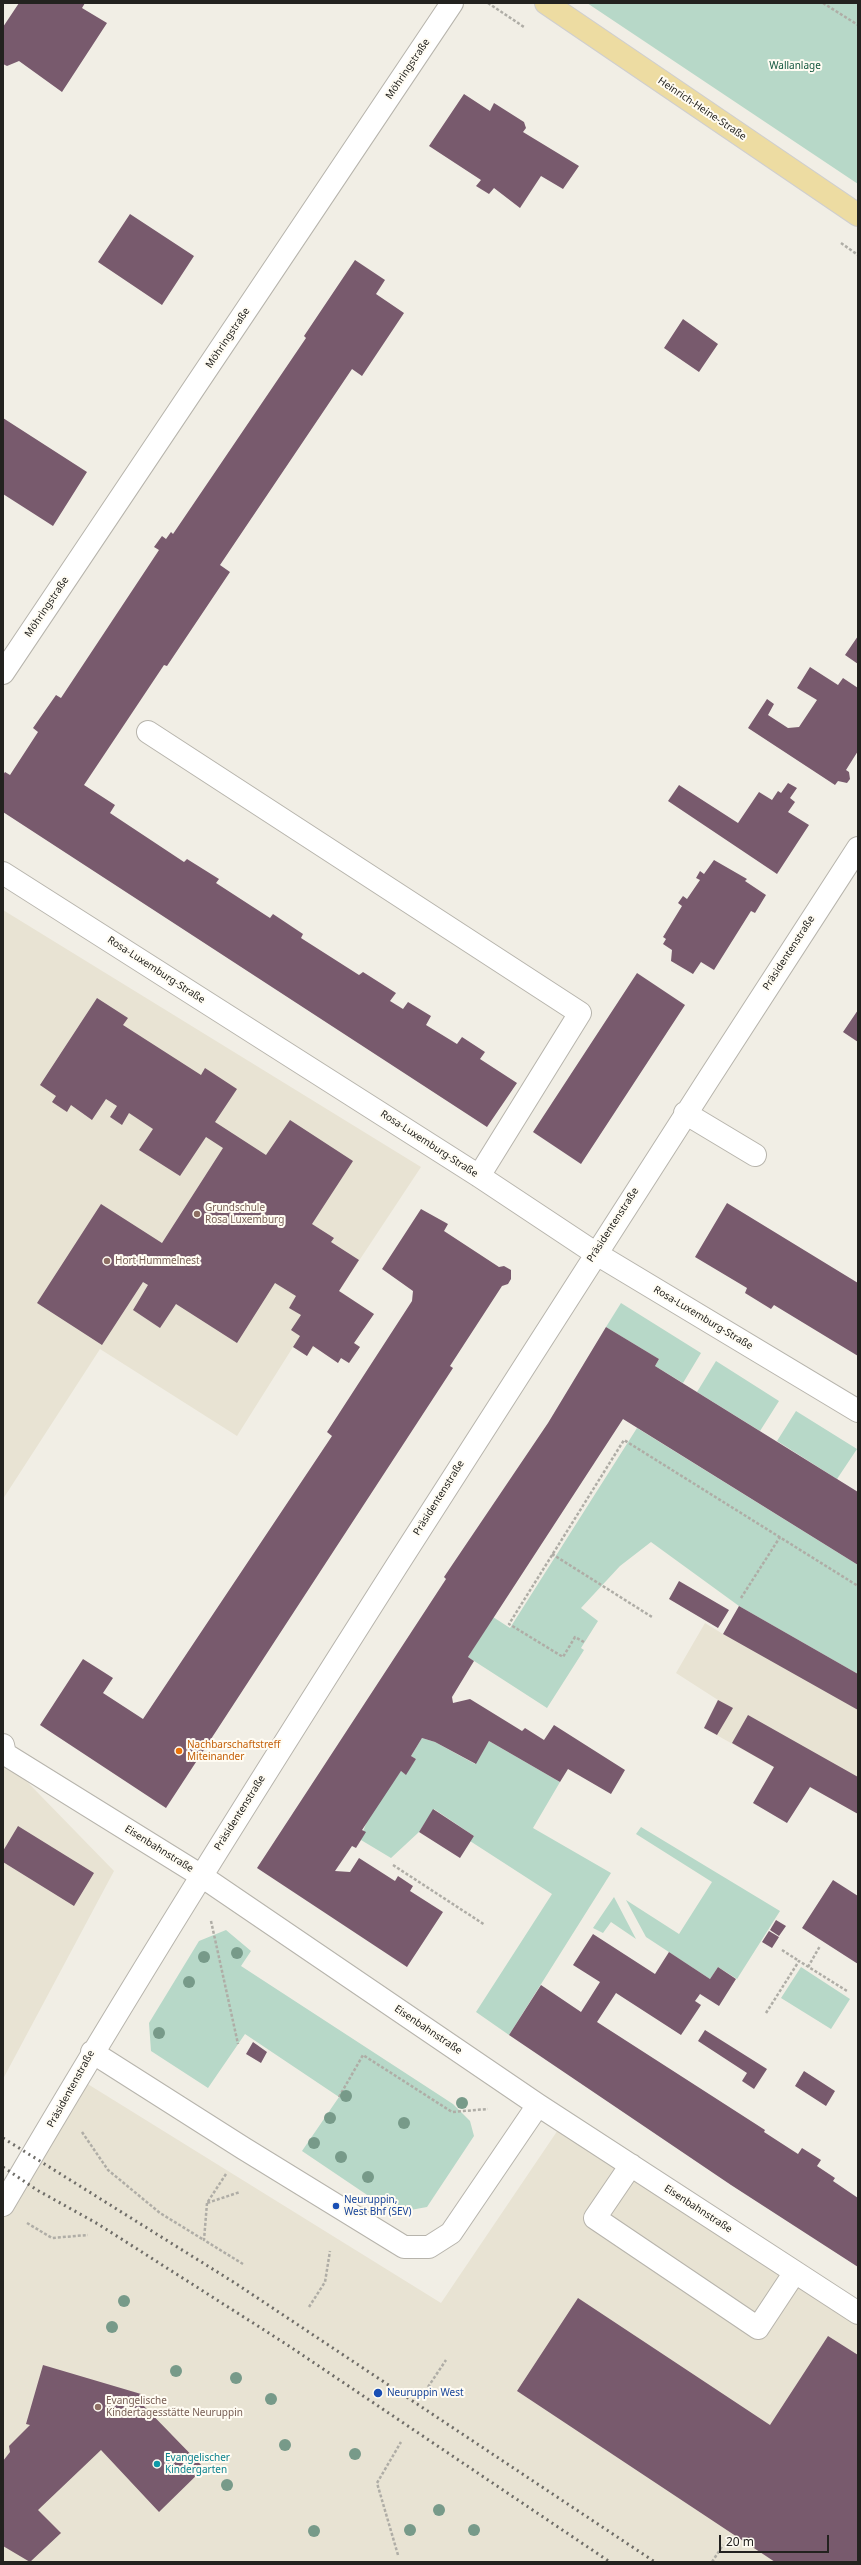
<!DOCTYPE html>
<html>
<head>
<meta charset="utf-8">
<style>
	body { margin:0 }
	#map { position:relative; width:861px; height:2565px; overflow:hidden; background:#f1eee5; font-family:"Noto Sans",sans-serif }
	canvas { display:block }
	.frame { position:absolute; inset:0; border:4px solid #23221f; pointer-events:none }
	.scale { position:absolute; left:719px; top:2535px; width:110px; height:18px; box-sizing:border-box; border:2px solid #23221f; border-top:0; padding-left:5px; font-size:12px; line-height:14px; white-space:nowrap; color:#23221f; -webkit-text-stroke:3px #fffcf3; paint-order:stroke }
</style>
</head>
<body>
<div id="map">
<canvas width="861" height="2565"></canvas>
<div class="frame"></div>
<div class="scale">20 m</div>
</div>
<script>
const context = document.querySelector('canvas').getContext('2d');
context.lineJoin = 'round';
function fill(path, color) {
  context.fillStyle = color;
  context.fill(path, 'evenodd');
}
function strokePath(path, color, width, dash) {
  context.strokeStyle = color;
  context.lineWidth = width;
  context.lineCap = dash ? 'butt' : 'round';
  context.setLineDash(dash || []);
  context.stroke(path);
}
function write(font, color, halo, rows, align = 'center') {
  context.font = font + ' "Noto Sans",sans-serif';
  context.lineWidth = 4;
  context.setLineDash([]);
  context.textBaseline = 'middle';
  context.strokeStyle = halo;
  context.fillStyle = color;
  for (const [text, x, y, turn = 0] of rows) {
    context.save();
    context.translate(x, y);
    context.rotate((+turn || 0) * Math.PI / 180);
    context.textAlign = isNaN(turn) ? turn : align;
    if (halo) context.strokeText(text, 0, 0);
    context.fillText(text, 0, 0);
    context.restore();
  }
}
const built = new Path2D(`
	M 3,910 L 421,1167 L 339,1291 L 374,1314 L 354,1343 L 360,1347 L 349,1363 L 341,1358 L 338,1363 L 314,1347 L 307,1356 L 293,1347 L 237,1436 L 100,1349 L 3,1499 Z
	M 705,1623 L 723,1634 L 858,1674 L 858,1814 L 704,1728 L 718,1700 L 676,1673 Z
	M 3,1757 L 114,1871 L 3,2079 Z
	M 78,2078 L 441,2303 L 564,2121 L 858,2313 L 858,2562 L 3,2562 L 3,2205 Z`);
const green = new Path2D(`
	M 587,3 L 858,3 L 858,184 Z
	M 621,1303 L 701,1353 L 683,1383 L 655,1366 L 659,1359 L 606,1327 Z
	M 716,1361 L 779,1401 L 760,1431 L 697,1392 Z
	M 796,1411 L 857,1449 L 837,1479 L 777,1441 Z
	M 637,1428 L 858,1565 L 858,1674 L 739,1606 L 651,1542 L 620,1566 L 581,1608 L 598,1621 L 581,1648 L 584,1650 L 547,1708 L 468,1657 L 493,1617 L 510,1628 Z
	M 422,1738 L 435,1742 L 475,1764 L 489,1741 L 560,1782 L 533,1828 L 611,1873 L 509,2035 L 476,2012 L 552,1894 L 470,1841 L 474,1836 L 434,1809 L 419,1832 L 391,1858 L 361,1840 C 365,1816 387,1791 401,1771 L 405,1774 L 416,1759 L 411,1756 Z
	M 641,1827 L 780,1911 L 737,1979 L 718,1967 L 710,1979 L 646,1937 L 626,1900 L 679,1934 L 712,1882 L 636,1834 Z
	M 614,1897 L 636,1939 L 611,1922 L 603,1933 L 593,1928 Z
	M 226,1930 L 251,1951 L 241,1966 L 453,2104 L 470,2121 L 474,2136 L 427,2207 L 405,2211 L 382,2205 L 302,2151 L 339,2097 L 245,2034 L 208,2088 L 151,2051 L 149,2023 L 199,1941 Z
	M 801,1967 L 850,1999 L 831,2029 L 781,1998 Z`);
const building = new Path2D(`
	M 19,3 L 85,3 L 82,8 L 107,23 L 62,92 L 19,61 L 7,66 L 3,64 L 3,27 Z
	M 464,94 L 490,111 L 494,103 L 524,122 L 526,128 L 523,132 L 579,166 L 563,189 L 541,176 L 520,208 L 494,188 L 489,194 L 476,186 L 481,180 L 429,146 Z
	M 130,214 L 194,256 L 162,305 L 98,262 Z
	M 355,260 L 385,280 L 376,294 L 404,313 L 362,376 L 352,369 L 220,565 L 230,572 L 167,666 L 164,665 L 84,785 L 115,805 L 110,813 L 184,862 L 187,859 L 219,879 L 216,883 L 270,918 L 273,914 L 303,934 L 301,938 L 359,975 L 363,972 L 396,993 L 390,1001 L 403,1009 L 408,1002 L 431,1016 L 426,1025 L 457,1044 L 462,1037 L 485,1052 L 480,1059 L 517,1083 L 487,1127 L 3,812 L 3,775 L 5,772 L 10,775 L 38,732 L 33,728 L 56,695 L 61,698 L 159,550 L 154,547 L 162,536 L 166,539 L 171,532 L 173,534 L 306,338 L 304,336 Z
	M 683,319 L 718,344 L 699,372 L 664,348 Z
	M 3,418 L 87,472 L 53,526 L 3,494 Z
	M 858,636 L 858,664 L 845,655 Z
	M 810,667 L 838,685 L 843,678 L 858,688 L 858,751 L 846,770 L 849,772 L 850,779 L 847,783 L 838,781 L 835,785 L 748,728 L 767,699 L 774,704 L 768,715 L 788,728 L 799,727 L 817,700 L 797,688 Z
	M 788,783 L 797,788 L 790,798 L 795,802 L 788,812 L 809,825 L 777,874 L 668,801 L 679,785 L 738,823 L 759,792 L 772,800 L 778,791 L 781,793 Z
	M 714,860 L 747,879 L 745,881 L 766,895 L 755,913 L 751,911 L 714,970 L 701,962 L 693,974 L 671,961 L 672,950 L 663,944 L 666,939 L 663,937 L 682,906 L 678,903 L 683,896 L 687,899 L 700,880 L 696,878 L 700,871 L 704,874 Z
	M 637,973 L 685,1005 L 581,1164 L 533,1132 Z
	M 97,998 L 128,1018 L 123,1025 L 201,1075 L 205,1068 L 237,1089 L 215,1122 L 266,1155 L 290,1120 L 353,1161 L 312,1224 L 334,1238 L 331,1242 L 359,1260 L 339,1291 L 374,1314 L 354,1343 L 360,1347 L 349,1363 L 341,1358 L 338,1363 L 313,1346 L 307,1356 L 293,1347 L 300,1336 L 291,1330 L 301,1315 L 289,1308 L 296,1296 L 275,1283 L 237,1343 L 176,1304 L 160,1328 L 133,1310 L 148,1285 L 143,1282 L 102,1345 L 37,1303 L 101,1204 L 162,1243 L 223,1148 L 206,1137 L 180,1176 L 139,1150 L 153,1129 L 129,1113 L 122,1125 L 110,1117 L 117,1106 L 106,1099 L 92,1120 L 71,1105 L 67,1112 L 52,1102 L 56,1096 L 40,1085 Z
	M 858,1010 L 858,1042 L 843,1032 Z
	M 727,1203 L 858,1283 L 858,1356 L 774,1305 L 771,1309 L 745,1293 L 747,1288 L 695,1257 Z
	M 421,1209 L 448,1224 L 444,1231 L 499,1267 L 504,1266 L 511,1270 L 511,1279 L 508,1284 L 502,1286 L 450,1366 L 453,1368 L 166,1808 L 40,1725 L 83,1659 L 113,1678 L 103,1693 L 143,1719 L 332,1436 L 327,1432 L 412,1301 L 413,1291 L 382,1269 Z
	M 606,1327 L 659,1359 L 655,1366 L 858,1492 L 858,1565 L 623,1419 L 468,1657 L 474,1661 L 452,1697 L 453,1703 L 470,1699 L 522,1731 L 525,1728 L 544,1740 L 554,1725 L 625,1770 L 611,1794 L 568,1769 L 560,1782 L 489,1741 L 476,1764 L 435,1742 L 422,1738 L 411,1756 L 416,1759 L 406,1775 L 401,1771 L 362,1830 L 366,1832 L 356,1848 L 352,1846 L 335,1871 L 350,1872 L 359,1858 L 395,1881 L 398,1876 L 413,1886 L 410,1891 L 443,1912 L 407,1967 L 257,1868 L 446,1579 L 444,1577 L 548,1423 Z
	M 679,1581 L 729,1610 L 718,1628 L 669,1599 Z
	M 739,1606 L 858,1674 L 858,1710 L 723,1634 Z
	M 718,1700 L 733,1708 L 717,1735 L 704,1728 Z
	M 748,1715 L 858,1777 L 858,1814 L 810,1787 L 787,1823 L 753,1803 L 774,1767 L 732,1743 Z
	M 433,1809 L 474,1836 L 460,1858 L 419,1832 Z
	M 18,1826 L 94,1873 L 74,1906 L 3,1862 L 3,1851 Z
	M 833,1880 L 858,1896 L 858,1964 L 802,1928 Z
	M 776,1920 L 786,1926 L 779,1936 L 770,1930 Z
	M 769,1931 L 779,1937 L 772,1948 L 762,1942 Z
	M 593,1934 L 655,1974 L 669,1952 L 710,1979 L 718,1967 L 736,1979 L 719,2006 L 700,1994 L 695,2001 L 701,2005 L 681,2035 L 616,1993 L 597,2022 L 765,2130 L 764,2132 L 798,2154 L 802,2148 L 821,2160 L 817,2166 L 835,2178 L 833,2181 L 858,2198 L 858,2267 L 731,2185 L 509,2035 L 541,1985 L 581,2012 L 600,1982 L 573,1965 Z
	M 705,2030 L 767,2069 L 754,2089 L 742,2081 L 747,2073 L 698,2041 Z
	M 253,2042 L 267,2052 L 261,2063 L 246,2054 Z
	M 804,2071 L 835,2091 L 826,2106 L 795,2086 Z
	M 578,2298 L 770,2425 L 828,2336 L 858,2355 L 858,2562 L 775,2562 L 517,2391 Z
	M 43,2365 L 141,2394 L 139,2401 L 204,2468 L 159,2512 L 101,2450 L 38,2510 L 61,2533 L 30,2562 L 3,2546 L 3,2461 L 10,2452 L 9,2446 L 30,2425 L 26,2424 Z`);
const path = new Path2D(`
	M 488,3 L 524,27
	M 823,3 L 858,25
	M 841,243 L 858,255
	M 552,1554 L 652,1617
	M 741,1598 L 780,1537
	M 584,1642 L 575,1637 L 563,1657 L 509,1624 L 624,1440 L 858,1586
	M 393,1865 L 485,1925
	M 211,1921 L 238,2044
	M 782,1950 L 799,1961
	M 808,1967 L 820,1946
	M 766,2013 L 799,1961 L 847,1991
	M 339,2097 L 363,2055 L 452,2112 L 488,2109
	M 82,2132 L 108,2170 L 160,2213 L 204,2240
	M 226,2174 L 207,2203 L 240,2192
	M 207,2203 L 204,2240 L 243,2264
	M 27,2223 L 52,2238 L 88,2235
	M 309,2307 L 325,2282 L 330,2251
	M 428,2387 L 446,2360
	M 398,2555 L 377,2483 L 401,2442
	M 712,2562 L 723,2545`);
const minor = new Path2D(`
	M 3,673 L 452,3
	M 148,732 L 580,1013 L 479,1176
	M 3,873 L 479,1176 L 595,1253 L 858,1411
	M 685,1113 L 755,1155
	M 3,1745 L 5,1754 L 200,1875 L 538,2105 L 858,2313
	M 92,2052 L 243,2148 L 404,2247 L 429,2247 L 451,2233 L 538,2105
	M 631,2165 L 595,2218 L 758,2328 L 795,2272
	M 3,2205 C 129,1989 262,1778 396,1567 C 549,1326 703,1087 858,848`);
const major = new Path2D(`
	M 546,3 L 858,215`);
const rail = new Path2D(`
	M 3,2138 L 235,2283 L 655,2562
	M 3,2167 L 37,2190 L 98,2224 L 286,2344 L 610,2562`);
const trees = [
	[237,1953],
	[204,1957],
	[189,1982],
	[159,2033],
	[346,2096],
	[462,2103],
	[330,2118],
	[404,2123],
	[314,2143],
	[341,2157],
	[368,2177],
	[124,2301],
	[112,2327],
	[176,2371],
	[236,2378],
	[271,2399],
	[285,2445],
	[355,2454],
	[227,2485],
	[439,2510],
	[410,2530],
	[474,2530],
	[314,2531]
];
const markers = [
	[197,1214,4,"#8d6e63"],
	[107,1261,4,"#8d6e63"],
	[179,1751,4,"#e8710a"],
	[336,2206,4,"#1a4fb4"],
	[378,2393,5,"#1a4fb4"],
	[98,2407,4,"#8d6e63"],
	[157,2464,4,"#0f9aa8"]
];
const parkNames = [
	["Wallanlage",795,66]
];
const streetNames = [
	["Möhringstraße",408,69,-56],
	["Heinrich-Heine-Straße",702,109,34],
	["Möhringstraße",228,338,-56],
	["Möhringstraße",47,607,-56],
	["Präsidentenstraße",789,953,-57],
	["Rosa-Luxemburg-Straße",156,970,33],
	["Rosa-Luxemburg-Straße",429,1144,33],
	["Präsidentenstraße",613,1225,-57],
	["Rosa-Luxemburg-Straße",703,1318,31],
	["Präsidentenstraße",439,1498,-58],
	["Präsidentenstraße",240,1813,-58],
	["Eisenbahnstraße",159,1849,32],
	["Eisenbahnstraße",428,2030,34],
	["Präsidentenstraße",71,2089,-61],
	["Eisenbahnstraße",698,2209,33]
];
const educationNames = [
	["Grundschule",205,1208],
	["Rosa Luxemburg",205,1220],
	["Hort Hummelnest",115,1261],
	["Evangelische",106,2401],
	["Kindertagesstätte Neuruppin",106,2413]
];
const foodNames = [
	["Nachbarschaftstreff",187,1745],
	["Miteinander",187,1757]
];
const transitNames = [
	["Neuruppin,",344,2200],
	["West Bhf (SEV)",344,2212],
	["Neuruppin West",387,2393]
];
const cultureNames = [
	["Evangelischer",165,2458],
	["Kindergarten",165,2470]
];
fill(built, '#e8e3d3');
fill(green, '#b7d8c8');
fill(building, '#785a6d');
strokePath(minor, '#b7b4ac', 24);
strokePath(major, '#cfcece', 24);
strokePath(path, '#afada6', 2.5, [3, 2]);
strokePath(minor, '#fff', 22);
strokePath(major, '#eddca2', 22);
strokePath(rail, '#6f6d68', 3, [2, 4]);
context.fillStyle = '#779a89';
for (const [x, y] of trees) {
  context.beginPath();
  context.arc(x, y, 6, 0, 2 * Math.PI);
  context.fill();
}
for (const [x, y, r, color] of markers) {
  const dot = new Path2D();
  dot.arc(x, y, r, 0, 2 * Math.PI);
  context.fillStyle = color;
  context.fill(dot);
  strokePath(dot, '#fffcf3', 1.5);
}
write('10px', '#13563e', '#fffcf3', parkNames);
write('10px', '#23221f', '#fffcf3', streetNames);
write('10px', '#785e54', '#fffcf3', educationNames, 'left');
write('10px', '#c56008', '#fffcf3', foodNames, 'left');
write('10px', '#164399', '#fffcf3', transitNames, 'left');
write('10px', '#0d838f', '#fffcf3', cultureNames, 'left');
</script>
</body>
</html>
